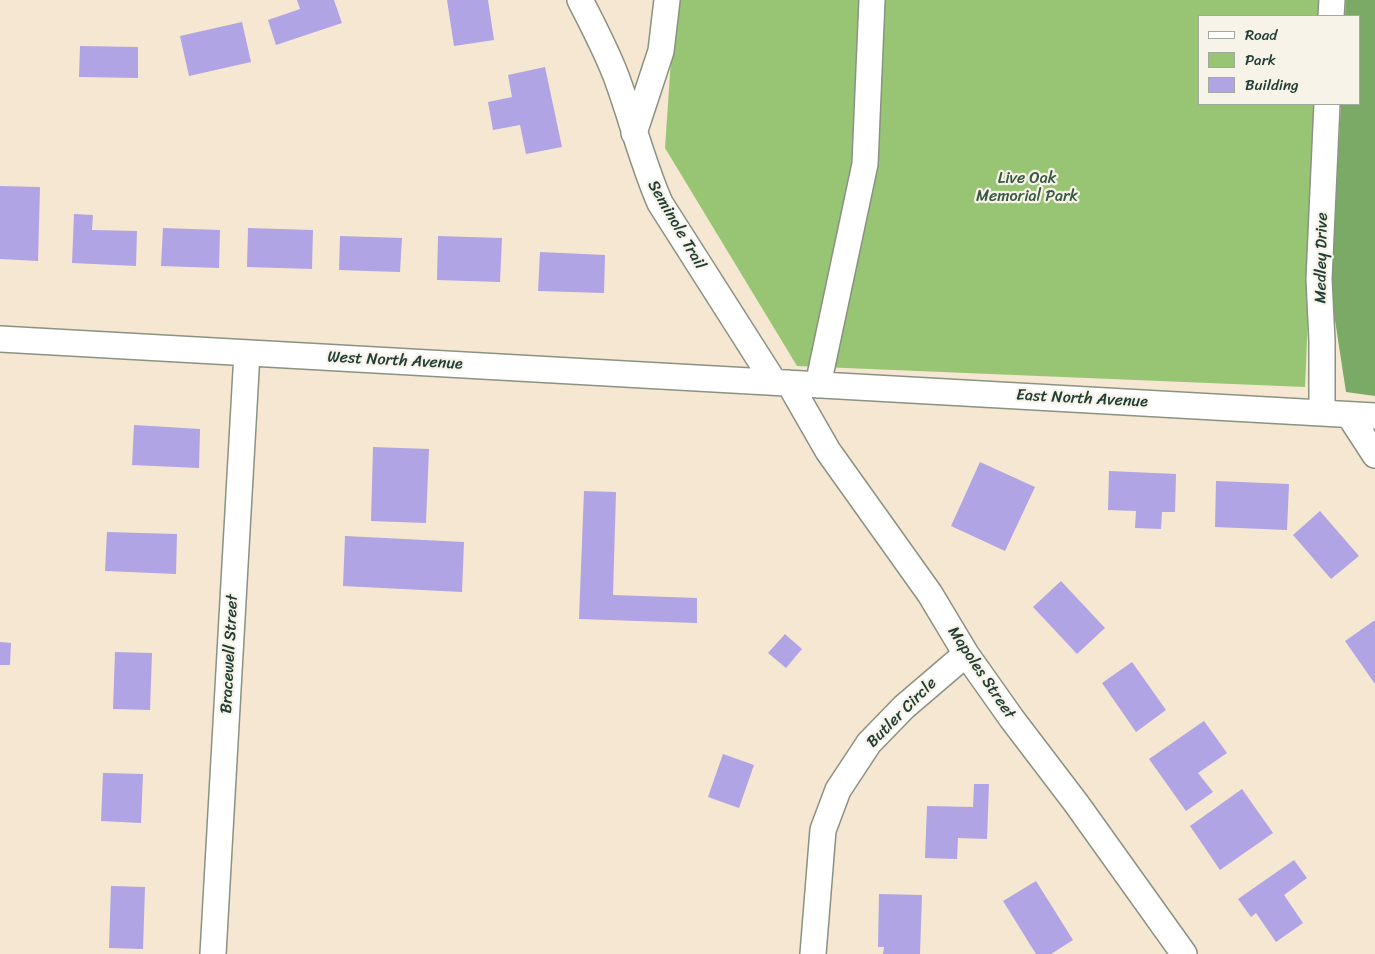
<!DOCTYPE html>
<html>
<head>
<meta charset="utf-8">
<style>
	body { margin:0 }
	#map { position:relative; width:1375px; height:954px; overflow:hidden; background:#f5e7d1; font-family:Sriracha,sans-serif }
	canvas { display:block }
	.legend { position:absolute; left:1198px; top:15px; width:162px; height:90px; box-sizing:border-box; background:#f7f3e8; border:1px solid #a1aaa0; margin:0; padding:6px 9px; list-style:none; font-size:15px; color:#1f3d34 }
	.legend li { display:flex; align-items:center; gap:10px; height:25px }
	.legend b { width:25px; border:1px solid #a1aaa0 }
</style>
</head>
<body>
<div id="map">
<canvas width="1375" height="954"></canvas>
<ul class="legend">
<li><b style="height:6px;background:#fff"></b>Road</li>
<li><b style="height:14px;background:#98c573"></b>Park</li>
<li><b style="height:14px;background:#b0a4e4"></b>Building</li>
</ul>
</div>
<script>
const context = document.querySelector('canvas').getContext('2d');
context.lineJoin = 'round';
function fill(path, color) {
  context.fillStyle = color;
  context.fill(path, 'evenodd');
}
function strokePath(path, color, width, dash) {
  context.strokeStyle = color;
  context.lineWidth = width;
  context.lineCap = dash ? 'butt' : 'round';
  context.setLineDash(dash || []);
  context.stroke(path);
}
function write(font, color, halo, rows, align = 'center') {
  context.font = font + ' Sriracha,sans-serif';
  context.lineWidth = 4.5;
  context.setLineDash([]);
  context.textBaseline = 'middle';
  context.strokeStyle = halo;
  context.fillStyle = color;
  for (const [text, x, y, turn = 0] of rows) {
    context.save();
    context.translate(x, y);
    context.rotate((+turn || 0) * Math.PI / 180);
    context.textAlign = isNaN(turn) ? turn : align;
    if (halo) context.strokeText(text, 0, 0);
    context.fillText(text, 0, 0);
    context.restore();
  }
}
const green = new Path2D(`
	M 675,0 L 1321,0 L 1321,16 L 1199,16 L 1199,104 L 1317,104 L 1305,387 L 797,366 L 665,148 Z`);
const forest = new Path2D(`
	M 1346,0 L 1375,0 L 1375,396 L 1346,392 L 1333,307 L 1332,279 L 1341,104 L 1359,104 L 1359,16 L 1345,16 Z`);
const building = new Path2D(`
	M 297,0 L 334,0 L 342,23 L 276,45 L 268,20 L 300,9 Z
	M 447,0 L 488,0 L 494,40 L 454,46 Z
	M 242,22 L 251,62 L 189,76 L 180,36 Z
	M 80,46 L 138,47 L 138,78 L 79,77 Z
	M 545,67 L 562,147 L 526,154 L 520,125 L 493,130 L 488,102 L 512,97 L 508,75 Z
	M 0,186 L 40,187 L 38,261 L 0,259 Z
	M 74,214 L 93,215 L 92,230 L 137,231 L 136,266 L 72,263 Z
	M 163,228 L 220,230 L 219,268 L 161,266 Z
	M 248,228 L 313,230 L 312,269 L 247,267 Z
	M 340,236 L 402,238 L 400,272 L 339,270 Z
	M 438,236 L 502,238 L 500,282 L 437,280 Z
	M 540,252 L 605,255 L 604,293 L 538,291 Z
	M 134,425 L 200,429 L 199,468 L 132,465 Z
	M 373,447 L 429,449 L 426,523 L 371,521 Z
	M 980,462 L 1035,487 L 1005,551 L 951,526 Z
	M 1109,471 L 1176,474 L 1175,512 L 1162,512 L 1161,529 L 1135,528 L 1136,511 L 1108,510 Z
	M 1216,481 L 1289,484 L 1287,530 L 1215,527 Z
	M 584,491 L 616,492 L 613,595 L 697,598 L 697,623 L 579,619 Z
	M 1320,511 L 1359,556 L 1331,579 L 1293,535 Z
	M 107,532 L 177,534 L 176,574 L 105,571 Z
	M 345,536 L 464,542 L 462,592 L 343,586 Z
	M 1061,581 L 1105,628 L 1077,654 L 1033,607 Z
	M 1375,620 L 1375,684 L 1345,641 Z
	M 785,634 L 802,649 L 786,668 L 768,653 Z
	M 0,642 L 11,643 L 10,665 L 0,665 Z
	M 115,652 L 152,653 L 150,710 L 113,709 Z
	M 1132,662 L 1166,710 L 1136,732 L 1102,683 Z
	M 1204,721 L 1227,753 L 1198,773 L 1213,792 L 1186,811 L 1149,759 Z
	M 723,754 L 754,765 L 739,808 L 708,797 Z
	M 103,773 L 143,774 L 141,823 L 101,821 Z
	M 974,784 L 989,784 L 987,839 L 958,838 L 957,859 L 925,858 L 927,806 L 973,807 Z
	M 1242,789 L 1273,833 L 1220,870 L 1190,826 Z
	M 1294,860 L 1307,878 L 1284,895 L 1303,923 L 1276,942 L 1256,913 L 1251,917 L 1238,899 Z
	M 1036,881 L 1073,940 L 1051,954 L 1036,954 L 1003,901 Z
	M 111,886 L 145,887 L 143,949 L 109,948 Z
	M 879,894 L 922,895 L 920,954 L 883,954 L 884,947 L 878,947 Z`);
const minor = new Path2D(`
	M 580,0 C 593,25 606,50 616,76 C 632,119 642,162 660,203 L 774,382
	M 1331,16 L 1332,0
	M 634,133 L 661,51 L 667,0
	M 0,339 L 1375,416
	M 789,383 L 828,451 L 930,594 L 966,654 L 1012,719 L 1076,803 L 1184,954
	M 818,385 L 865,164 L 872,0
	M 1322,413 L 1322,341 L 1319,279 L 1327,104
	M 1349,415 L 1375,455
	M 213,954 L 247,353
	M 813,954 L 823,830 L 838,790 L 869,743 L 904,707 L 966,654`);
const parkNames = [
	["Live Oak",1027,179],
	["Memorial Park",1027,197]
];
const streetNames = [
	["Seminole Trail",676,225,60],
	["Medley Drive",1322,258,-89],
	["West North Avenue",395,361,3],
	["East North Avenue",1082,399,3],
	["Bracewell Street",230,654,-87],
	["Mapoles Street",981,673,56],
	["Butler Circle",902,713,-45]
];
fill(green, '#98c573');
fill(forest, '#7aaa65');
fill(building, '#b0a4e4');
strokePath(minor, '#8a9282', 28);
strokePath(minor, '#fff', 25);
write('16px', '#375841', '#f7f3e8', parkNames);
write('16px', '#1f3d34', '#f7f3e8', streetNames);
</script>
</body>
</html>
